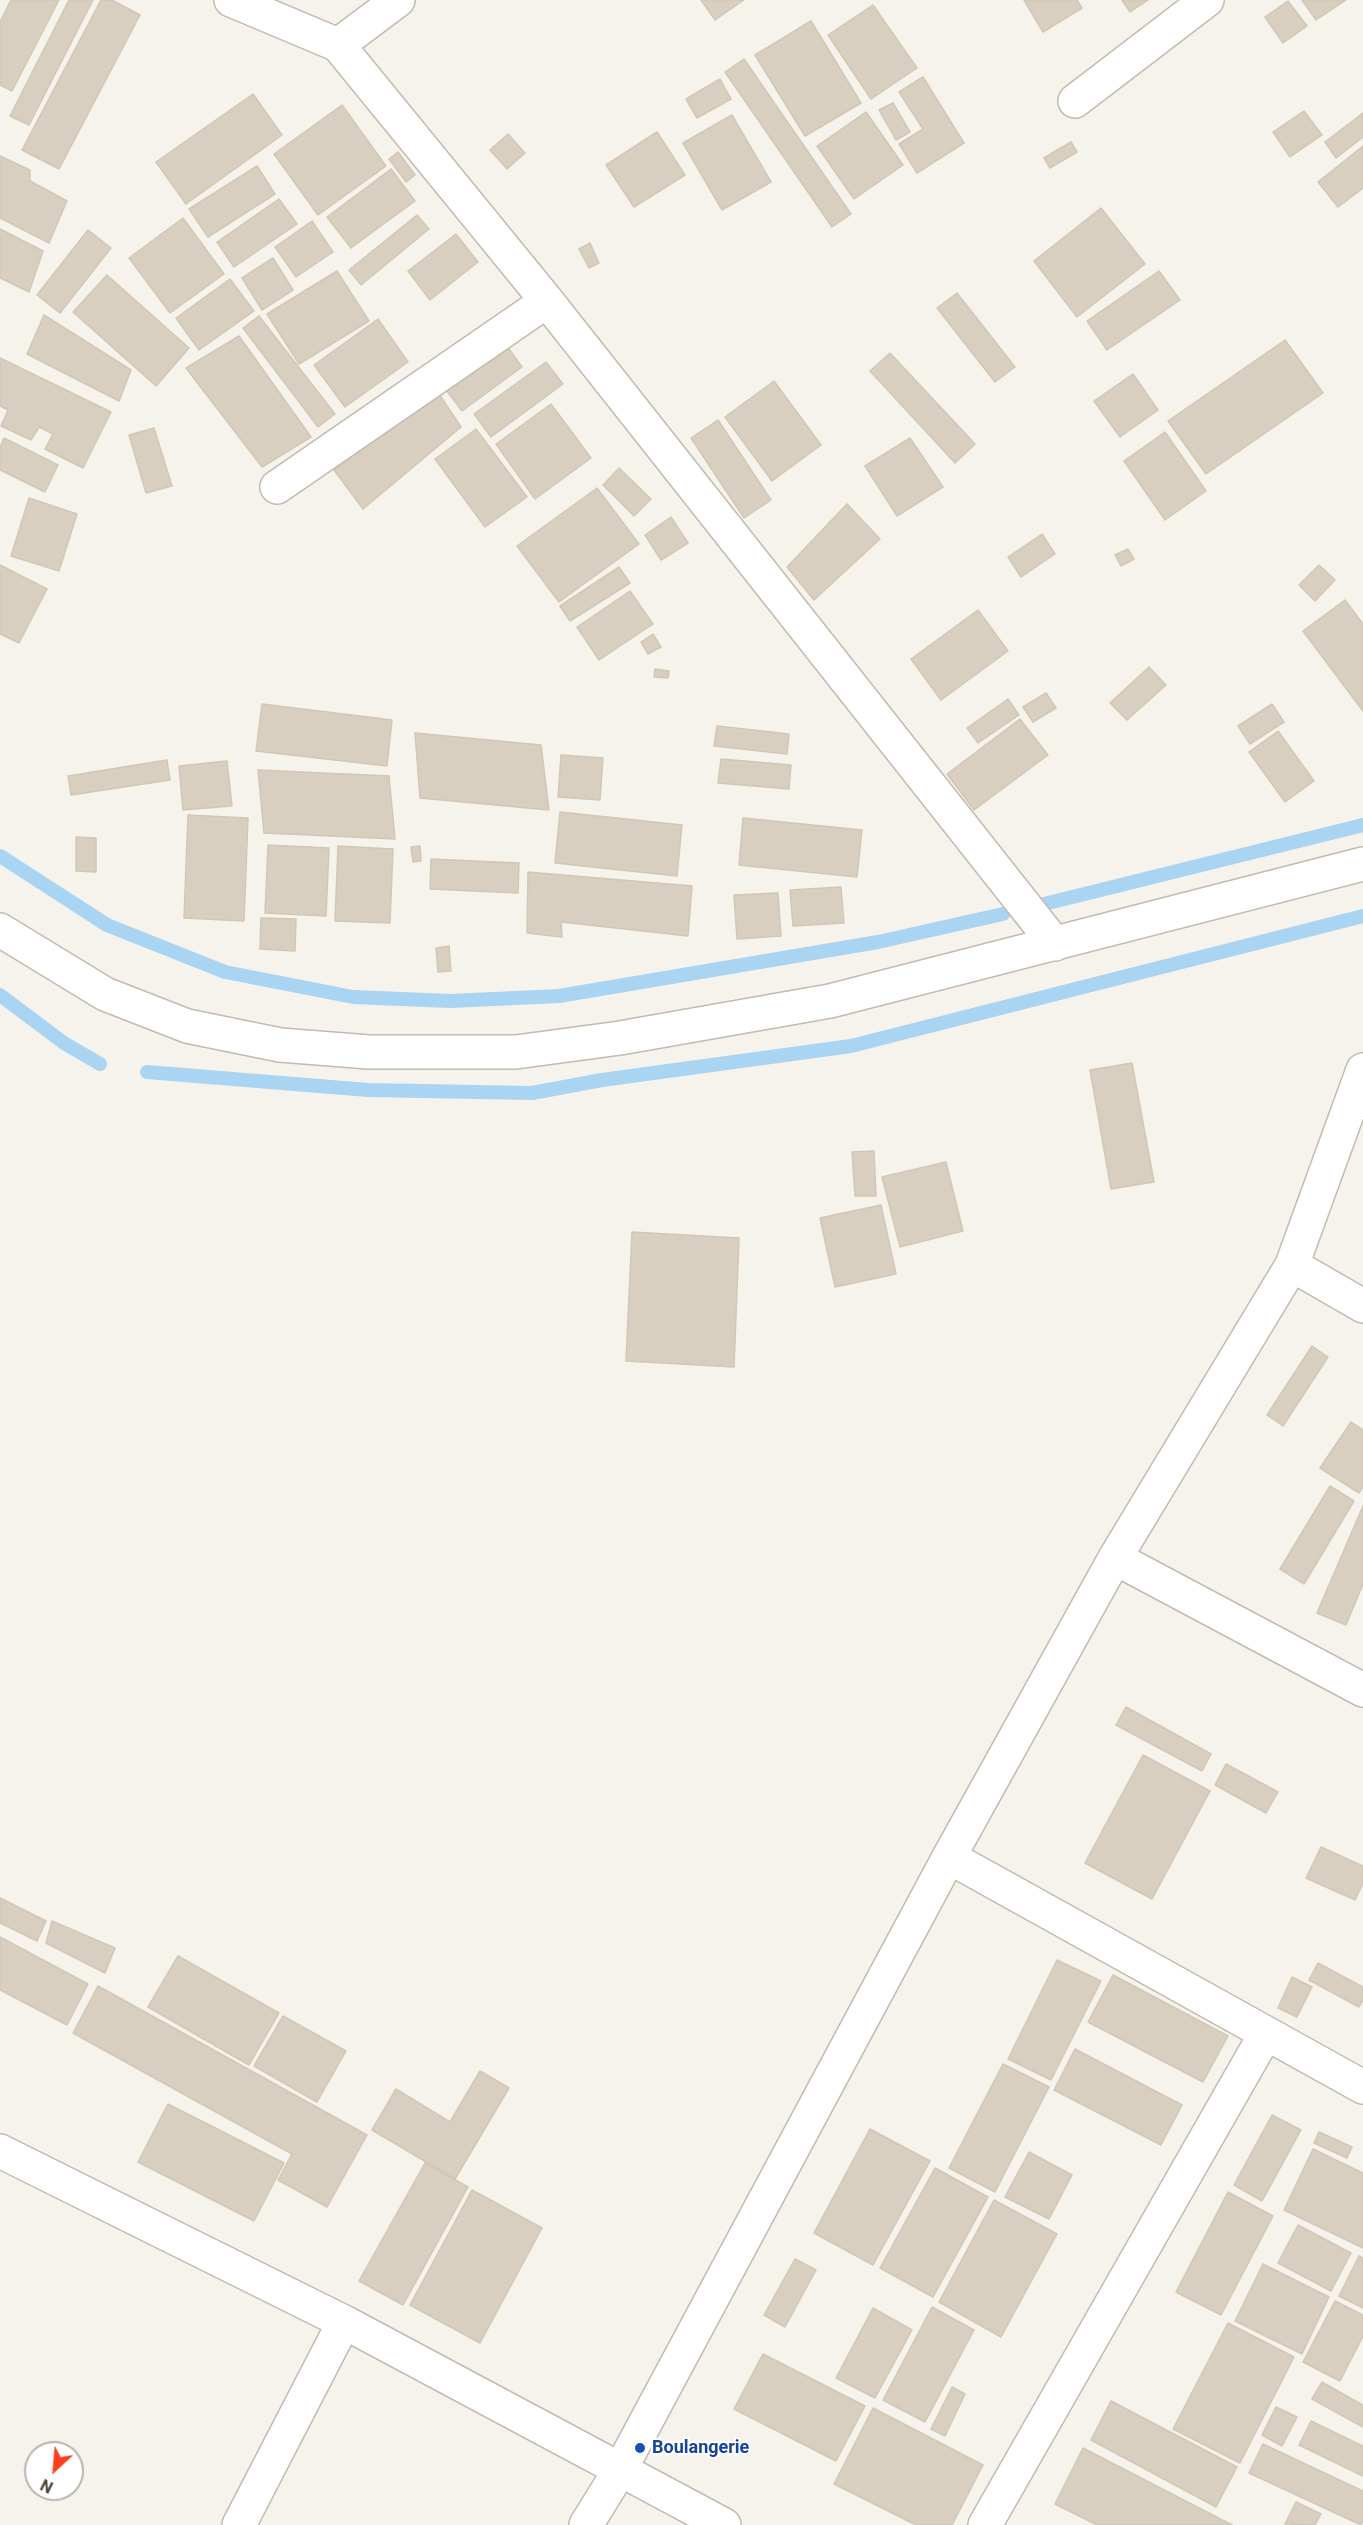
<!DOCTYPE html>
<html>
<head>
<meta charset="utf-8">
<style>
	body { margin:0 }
	#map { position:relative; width:1363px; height:2525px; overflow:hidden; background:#f6f3ec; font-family:Roboto,sans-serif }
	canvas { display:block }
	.north { position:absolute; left:24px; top:2441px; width:60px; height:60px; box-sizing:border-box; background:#fff; border:2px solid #b7b4b0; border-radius:50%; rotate:206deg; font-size:16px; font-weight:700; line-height:24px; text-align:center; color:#4b4439 }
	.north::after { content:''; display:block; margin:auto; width:21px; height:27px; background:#fc3f1d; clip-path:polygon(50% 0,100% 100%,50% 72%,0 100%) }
</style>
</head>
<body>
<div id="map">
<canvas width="1363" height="2525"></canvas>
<div class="north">N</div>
</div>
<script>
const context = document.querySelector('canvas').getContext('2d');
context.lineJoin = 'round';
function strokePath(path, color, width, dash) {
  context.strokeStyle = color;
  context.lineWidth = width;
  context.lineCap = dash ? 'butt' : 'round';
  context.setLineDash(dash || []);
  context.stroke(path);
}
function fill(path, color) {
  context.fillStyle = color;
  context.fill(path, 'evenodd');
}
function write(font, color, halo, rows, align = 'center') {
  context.font = font + ' Roboto,sans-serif';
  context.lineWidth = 4.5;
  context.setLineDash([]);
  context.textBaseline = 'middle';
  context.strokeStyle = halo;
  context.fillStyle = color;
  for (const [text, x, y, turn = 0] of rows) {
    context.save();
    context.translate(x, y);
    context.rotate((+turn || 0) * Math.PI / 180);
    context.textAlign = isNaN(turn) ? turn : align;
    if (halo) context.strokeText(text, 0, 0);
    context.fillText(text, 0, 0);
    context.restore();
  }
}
const stream = new Path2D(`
	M 0,856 L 107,925 L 225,972 L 353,997 L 450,1001 L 559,996 L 878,942 L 1003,914
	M 1044,904 L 1363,825
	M 0,995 L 64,1043 L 100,1064
	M 147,1072 L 368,1090 L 532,1093 L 602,1080 L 851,1046 L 1363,916`);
const building = new Path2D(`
	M 11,0 L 59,0 L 12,91 L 0,85 L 0,22 Z
	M 69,0 L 93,0 L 29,125 L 10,116 Z
	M 101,0 L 112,0 L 140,15 L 59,169 L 22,150 Z
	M 701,0 L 744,0 L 715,20 Z
	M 1024,0 L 1077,0 L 1082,8 L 1043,32 Z
	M 1122,0 L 1148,0 L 1130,12 Z
	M 1302,0 L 1346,0 L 1316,20 Z
	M 1288,1 L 1307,26 L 1283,43 L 1265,17 Z
	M 873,5 L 917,68 L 871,99 L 828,35 Z
	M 811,21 L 861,103 L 805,136 L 755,55 Z
	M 744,59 L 851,214 L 832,227 L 725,72 Z
	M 923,77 L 964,143 L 917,173 L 899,144 L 923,129 L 899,92 Z
	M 720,79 L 731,99 L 697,118 L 686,99 Z
	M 253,94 L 282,135 L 186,204 L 156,162 Z
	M 893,103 L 910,132 L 896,140 L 879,110 Z
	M 342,105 L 386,166 L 318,215 L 274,154 Z
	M 1304,111 L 1322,135 L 1290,157 L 1273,132 Z
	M 866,112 L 903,165 L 854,199 L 817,146 Z
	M 1363,113 L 1363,137 L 1336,158 L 1325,142 Z
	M 732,115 L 771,182 L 722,210 L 683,143 Z
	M 657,132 L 685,175 L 634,207 L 606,165 Z
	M 508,134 L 525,153 L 507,169 L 490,150 Z
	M 1071,142 L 1077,152 L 1050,168 L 1044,158 Z
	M 1363,146 L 1363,188 L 1338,207 L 1318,182 Z
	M 398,152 L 415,175 L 406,182 L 389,159 Z
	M 0,156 L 30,170 L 30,181 L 67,201 L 49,243 L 0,218 Z
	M 257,166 L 275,194 L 208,237 L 189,209 Z
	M 391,169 L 415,201 L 351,248 L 327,217 Z
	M 279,199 L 297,224 L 234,267 L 217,242 Z
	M 1101,208 L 1145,264 L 1077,317 L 1034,261 Z
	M 417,215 L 429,229 L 361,285 L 349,270 Z
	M 183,218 L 224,274 L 170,313 L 129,258 Z
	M 312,221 L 333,252 L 296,277 L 275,247 Z
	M 0,229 L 43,251 L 29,292 L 0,278 Z
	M 88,230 L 111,248 L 60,313 L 37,295 Z
	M 456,234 L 478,262 L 430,300 L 408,271 Z
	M 590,243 L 599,263 L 589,268 L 579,249 Z
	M 273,258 L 293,290 L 262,310 L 242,278 Z
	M 337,271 L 369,321 L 299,364 L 267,314 Z
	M 1159,271 L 1180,300 L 1107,350 L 1087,321 Z
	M 107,275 L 189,348 L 156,386 L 73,312 Z
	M 230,279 L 254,311 L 199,350 L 176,318 Z
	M 957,293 L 1015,367 L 995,382 L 937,308 Z
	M 44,315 L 131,370 L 119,401 L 27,354 Z
	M 259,316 L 335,414 L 318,427 L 243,328 Z
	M 378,319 L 408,362 L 345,407 L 314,365 Z
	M 239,336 L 311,437 L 262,467 L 186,368 Z
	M 1285,340 L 1323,393 L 1206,474 L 1168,421 Z
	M 507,346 L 522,367 L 462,411 L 446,390 Z
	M 890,353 L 975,444 L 955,463 L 870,371 Z
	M 0,358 L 111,412 L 83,468 L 45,449 L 53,434 L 39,427 L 31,440 L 1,426 L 8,410 L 0,406 Z
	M 546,362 L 563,384 L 491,437 L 474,414 Z
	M 1133,374 L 1158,410 L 1120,437 L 1094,401 Z
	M 774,381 L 821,445 L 772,481 L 725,417 Z
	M 435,388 L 461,427 L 363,509 L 334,470 Z
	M 551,404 L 591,458 L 535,499 L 496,444 Z
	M 718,420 L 771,500 L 744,518 L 691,438 Z
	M 154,428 L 172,486 L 146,493 L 129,435 Z
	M 476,429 L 527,497 L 485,527 L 435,459 Z
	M 1165,432 L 1206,491 L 1165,520 L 1124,461 Z
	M 4,438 L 58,465 L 45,492 L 0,470 L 0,447 Z
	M 910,438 L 943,487 L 897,516 L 865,466 Z
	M 619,468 L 651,499 L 634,516 L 603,485 Z
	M 597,488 L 639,544 L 559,602 L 517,546 Z
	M 29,498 L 77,514 L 59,571 L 11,556 Z
	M 847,504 L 880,539 L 814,600 L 787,567 Z
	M 671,517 L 688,543 L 661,560 L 645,535 Z
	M 1042,534 L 1055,554 L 1021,577 L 1008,557 Z
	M 1128,549 L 1134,559 L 1121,566 L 1115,555 Z
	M 0,565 L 47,589 L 19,643 L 0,634 Z
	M 1319,565 L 1335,580 L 1315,601 L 1299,585 Z
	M 619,567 L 630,583 L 570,621 L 560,606 Z
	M 630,591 L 653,624 L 599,660 L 577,627 Z
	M 1345,600 L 1363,624 L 1363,711 L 1303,631 Z
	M 978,610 L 1008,651 L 941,700 L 911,659 Z
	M 653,634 L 661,647 L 648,654 L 641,642 Z
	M 1149,667 L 1166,685 L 1127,720 L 1110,703 Z
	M 655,669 L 669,671 L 668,678 L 654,677 Z
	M 1046,693 L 1056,708 L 1033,722 L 1023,707 Z
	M 1008,699 L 1019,715 L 978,743 L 967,728 Z
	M 262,704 L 392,720 L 387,766 L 256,751 Z
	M 1272,704 L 1284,722 L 1250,744 L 1238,726 Z
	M 1020,719 L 1048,755 L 974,810 L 947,774 Z
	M 717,726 L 789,734 L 787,754 L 714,746 Z
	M 1278,731 L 1314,781 L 1285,802 L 1249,752 Z
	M 415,733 L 541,745 L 549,810 L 420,798 Z
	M 561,755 L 603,758 L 600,800 L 558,797 Z
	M 721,759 L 791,765 L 789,789 L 718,783 Z
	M 167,760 L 170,780 L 71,795 L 68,776 Z
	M 227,761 L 232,806 L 183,810 L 179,766 Z
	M 258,770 L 389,776 L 395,839 L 264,833 Z
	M 560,812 L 682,825 L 677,876 L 555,863 Z
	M 188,815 L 248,818 L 244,921 L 184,918 Z
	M 743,818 L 862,830 L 857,877 L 739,865 Z
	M 76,837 L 96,838 L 96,872 L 76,871 Z
	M 268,845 L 329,848 L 326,916 L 265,913 Z
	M 338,846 L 393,849 L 390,923 L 335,921 Z
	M 420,846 L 421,861 L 413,862 L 411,847 Z
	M 431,859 L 519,863 L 518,893 L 430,889 Z
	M 528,872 L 692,886 L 688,936 L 561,922 L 562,937 L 527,933 Z
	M 841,887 L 844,923 L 793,926 L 790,890 Z
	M 778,893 L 781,936 L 737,939 L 734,895 Z
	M 261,918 L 296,919 L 295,951 L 260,949 Z
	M 449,946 L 451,971 L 438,972 L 436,948 Z
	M 1132,1063 L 1154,1182 L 1111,1189 L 1090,1070 Z
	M 874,1151 L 876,1196 L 855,1196 L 852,1152 Z
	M 946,1162 L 963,1231 L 900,1247 L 882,1177 Z
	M 881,1205 L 896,1274 L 835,1287 L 820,1218 Z
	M 632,1232 L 739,1238 L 734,1367 L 626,1361 Z
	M 1312,1346 L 1328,1357 L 1283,1426 L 1267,1415 Z
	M 1351,1422 L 1363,1430 L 1363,1487 L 1359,1493 L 1320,1468 Z
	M 1330,1486 L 1354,1501 L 1304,1584 L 1280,1569 Z
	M 1363,1506 L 1363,1584 L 1346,1625 L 1317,1613 Z
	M 1126,1707 L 1211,1754 L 1202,1771 L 1116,1725 Z
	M 1143,1755 L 1210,1791 L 1152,1899 L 1085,1863 Z
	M 1226,1764 L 1278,1792 L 1266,1813 L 1215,1785 Z
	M 1321,1847 L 1363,1866 L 1363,1883 L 1355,1900 L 1306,1878 Z
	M 0,1898 L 46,1921 L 37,1941 L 0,1923 Z
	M 52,1921 L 115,1948 L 105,1973 L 46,1943 Z
	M 0,1937 L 88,1984 L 67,2025 L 0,1990 Z
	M 178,1956 L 279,2013 L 249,2065 L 148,2007 Z
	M 1057,1960 L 1101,1981 L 1051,2080 L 1008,2059 Z
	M 1318,1963 L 1363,1987 L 1363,2000 L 1359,2007 L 1309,1980 Z
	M 1113,1975 L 1228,2036 L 1203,2082 L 1088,2022 Z
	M 1292,1977 L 1312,1987 L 1297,2017 L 1278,2008 Z
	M 98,1986 L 367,2135 L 327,2207 L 278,2180 L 292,2154 L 73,2033 Z
	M 283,2016 L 346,2051 L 317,2102 L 254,2066 Z
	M 1075,2049 L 1182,2105 L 1161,2145 L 1054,2090 Z
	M 1003,2064 L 1049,2087 L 995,2192 L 949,2168 Z
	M 480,2071 L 509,2088 L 455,2179 L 372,2130 L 396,2089 L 450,2122 Z
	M 168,2104 L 284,2163 L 254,2221 L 138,2162 Z
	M 1272,2115 L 1301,2130 L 1262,2201 L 1234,2185 Z
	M 870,2129 L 930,2161 L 873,2265 L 814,2233 Z
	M 1319,2132 L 1352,2147 L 1347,2158 L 1314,2143 Z
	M 1313,2149 L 1363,2173 L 1363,2248 L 1284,2210 Z
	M 1029,2152 L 1072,2175 L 1049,2219 L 1005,2197 Z
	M 425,2163 L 468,2187 L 403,2305 L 359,2281 Z
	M 935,2168 L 988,2197 L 933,2297 L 880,2268 Z
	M 472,2190 L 542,2228 L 480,2343 L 410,2305 Z
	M 1228,2192 L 1273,2216 L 1221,2315 L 1176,2292 Z
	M 994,2200 L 1057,2234 L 1001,2337 L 939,2302 Z
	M 1298,2225 L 1351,2253 L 1331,2291 L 1278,2263 Z
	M 1359,2256 L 1363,2258 L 1363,2308 L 1339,2296 Z
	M 795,2259 L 816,2270 L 785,2327 L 764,2315 Z
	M 1263,2264 L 1329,2297 L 1302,2354 L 1235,2321 Z
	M 1335,2301 L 1363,2315 L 1363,2336 L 1340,2381 L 1303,2362 Z
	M 932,2307 L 974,2330 L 925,2422 L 883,2400 Z
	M 873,2308 L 912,2330 L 875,2398 L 836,2378 Z
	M 1228,2323 L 1294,2357 L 1240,2463 L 1173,2429 Z
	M 763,2354 L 865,2406 L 836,2461 L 734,2409 Z
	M 1322,2382 L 1363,2405 L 1363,2427 L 1312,2399 Z
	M 952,2387 L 965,2394 L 945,2436 L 931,2429 Z
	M 1111,2401 L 1237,2467 L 1216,2507 L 1091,2440 Z
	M 1276,2407 L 1297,2417 L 1282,2446 L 1262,2435 Z
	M 873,2408 L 983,2465 L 952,2525 L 916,2525 L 834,2484 Z
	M 1311,2421 L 1363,2446 L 1363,2476 L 1299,2445 Z
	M 1263,2444 L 1363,2491 L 1363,2520 L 1361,2525 L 1249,2473 Z
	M 1083,2448 L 1232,2525 L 1097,2525 L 1055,2504 Z
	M 1296,2502 L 1321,2514 L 1315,2525 L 1285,2524 Z`);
const minor = new Path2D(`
	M 231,0 L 338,45 L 547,301 L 1055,944
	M 338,45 L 398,0
	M 1075,101 L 1207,0
	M 277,487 L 547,301
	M 0,930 L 105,994 L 187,1026 L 280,1045 L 369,1052 L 516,1052 L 620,1038 L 830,1001 L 1363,864
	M 1292,1265 L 1363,1306
	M 1115,1558 L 1363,1690
	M 949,1857 L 1363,2087
	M 0,2151 L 344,2322 L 724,2525
	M 239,2525 L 344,2322
	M 586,2525 L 620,2470 L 949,1857 L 1115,1558 L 1292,1265 L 1363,1070
	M 985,2525 L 1265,2035`);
const markers = [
	[640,2448,6,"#1a4fb4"]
];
const transitNames = [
	["Boulangerie",652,2448]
];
strokePath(stream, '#a9d4f2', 14);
fill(building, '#d8cfc1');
strokePath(building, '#d3c7b4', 1.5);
strokePath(minor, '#c2bbae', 36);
strokePath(minor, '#fff', 33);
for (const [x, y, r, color] of markers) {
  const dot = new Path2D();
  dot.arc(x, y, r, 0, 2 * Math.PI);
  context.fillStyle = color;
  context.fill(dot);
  strokePath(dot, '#fff', 2);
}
write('bold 18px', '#164399', '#fff', transitNames, 'left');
</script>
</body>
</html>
